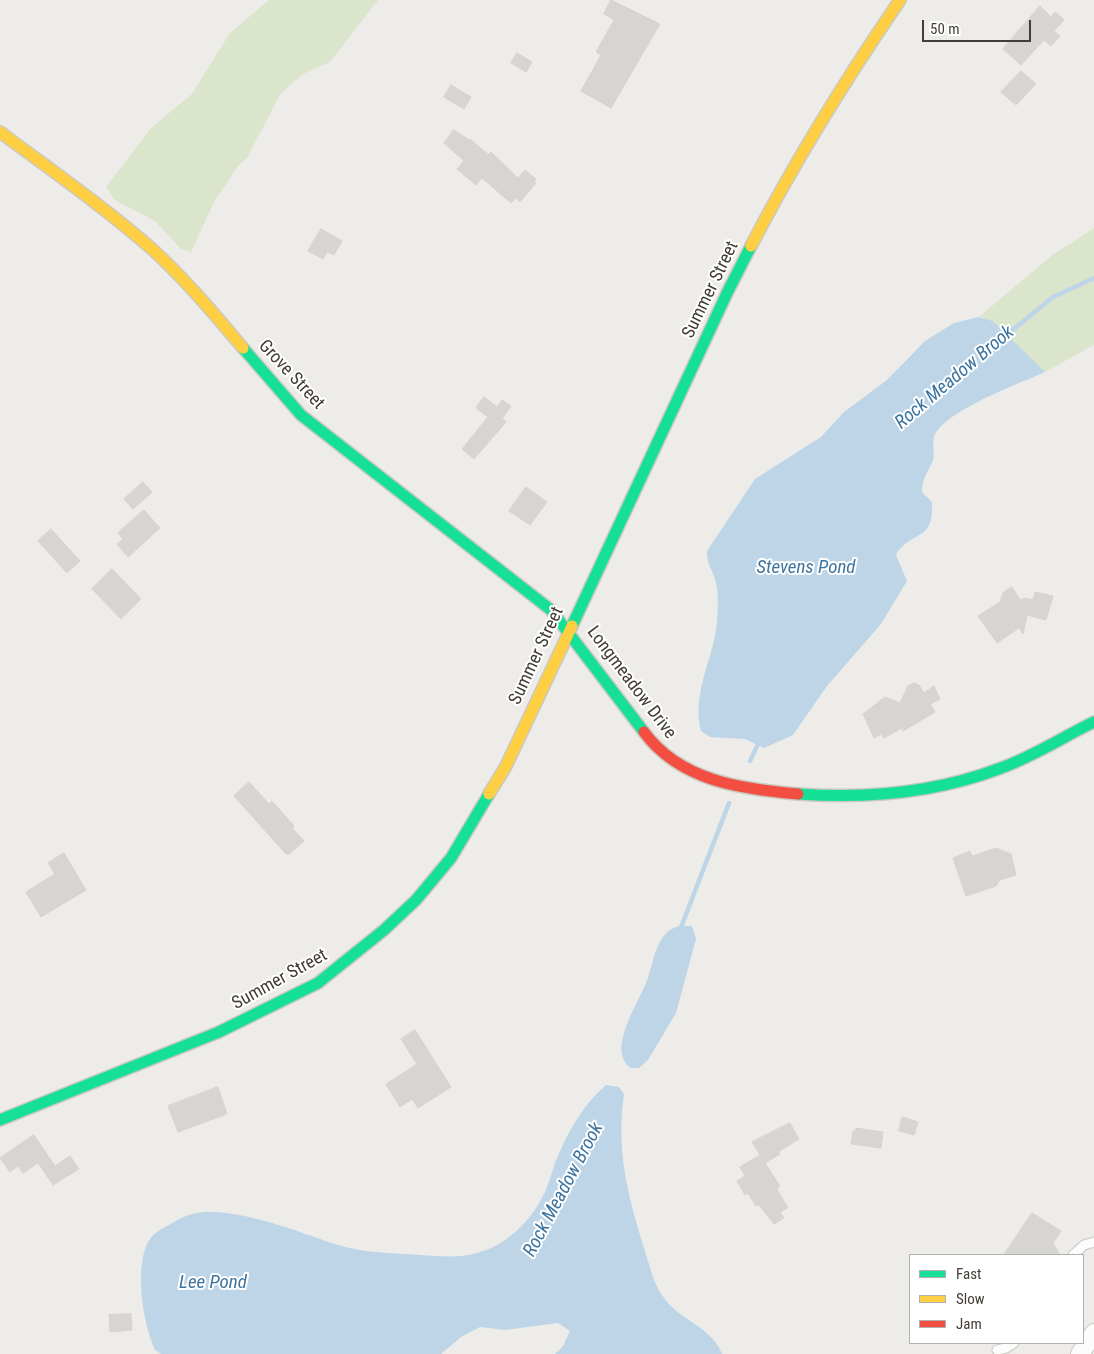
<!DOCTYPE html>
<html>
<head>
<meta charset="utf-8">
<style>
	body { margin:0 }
	#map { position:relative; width:1094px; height:1354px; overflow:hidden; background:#edece8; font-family:"Roboto Condensed",sans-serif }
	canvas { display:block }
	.legend { position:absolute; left:909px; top:1254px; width:175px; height:90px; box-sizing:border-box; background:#fff; border:1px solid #b3b1af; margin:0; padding:6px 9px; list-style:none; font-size:15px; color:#423d36 }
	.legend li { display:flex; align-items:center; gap:10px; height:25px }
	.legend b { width:25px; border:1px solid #b3b1af }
	.scale { position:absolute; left:922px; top:20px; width:109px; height:22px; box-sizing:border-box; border:2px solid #423d36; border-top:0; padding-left:6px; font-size:15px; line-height:18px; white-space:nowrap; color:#423d36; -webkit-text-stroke:4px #fff; paint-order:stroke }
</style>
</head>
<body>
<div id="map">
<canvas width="1094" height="1354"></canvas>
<ul class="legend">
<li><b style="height:6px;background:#16e098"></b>Fast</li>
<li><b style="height:6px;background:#ffcf43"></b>Slow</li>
<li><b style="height:6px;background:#f24e42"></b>Jam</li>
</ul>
<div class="scale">50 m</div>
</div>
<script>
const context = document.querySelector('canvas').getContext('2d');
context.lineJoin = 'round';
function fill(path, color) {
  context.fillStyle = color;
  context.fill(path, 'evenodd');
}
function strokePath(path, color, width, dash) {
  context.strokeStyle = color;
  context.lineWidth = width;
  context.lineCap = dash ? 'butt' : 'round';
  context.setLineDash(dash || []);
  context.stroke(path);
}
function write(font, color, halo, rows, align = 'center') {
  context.font = font + ' "Roboto Condensed",sans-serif';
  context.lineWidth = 4;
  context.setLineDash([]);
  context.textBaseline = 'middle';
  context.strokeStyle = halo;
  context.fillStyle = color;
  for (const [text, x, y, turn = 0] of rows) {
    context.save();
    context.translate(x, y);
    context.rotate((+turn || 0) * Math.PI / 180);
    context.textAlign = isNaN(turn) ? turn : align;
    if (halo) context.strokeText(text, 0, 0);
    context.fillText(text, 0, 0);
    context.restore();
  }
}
const green = new Path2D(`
	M 269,0 L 378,0 L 330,62 L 303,74 L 281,93 L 247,158 L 238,166 L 214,202 L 191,252 L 181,249 L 155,221 L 115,200 L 106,187 L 152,127 L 192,94 L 230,33 Z
	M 1094,228 L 1094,345 L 1045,372 L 993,321 L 979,317 L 1051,256 Z`);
const water = new Path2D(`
	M 978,317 L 993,321 L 1045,372 C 1019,384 943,411 934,437 C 932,444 935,453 933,460 C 928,472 922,478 922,492 L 932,502 C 934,544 911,529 896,555 L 907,581 L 881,624 L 827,686 L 793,735 L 764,748 L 745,739 L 710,737 L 701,731 C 691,694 714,658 717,622 C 718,610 719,591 715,579 C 712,569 706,562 707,551 L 755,479 L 821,437 L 844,412 L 887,380 L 925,341 L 954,323 Z
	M 679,926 L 692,926 L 696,939 L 676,1013 L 648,1060 L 639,1068 L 631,1068 C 606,1051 638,1003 646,983 C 654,964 655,932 679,926 Z
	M 606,1085 L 619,1087 L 624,1094 C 614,1162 634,1215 654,1280 C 659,1291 664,1300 674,1309 C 690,1323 714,1332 722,1354 L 555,1354 L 563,1346 L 570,1331 L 558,1323 L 505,1330 L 480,1327 L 461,1337 L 441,1354 L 161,1354 L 155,1350 C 143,1324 133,1264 150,1239 C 155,1231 166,1227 174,1222 C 185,1215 200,1211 214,1212 C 256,1214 298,1232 338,1245 C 364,1253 393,1253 420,1255 C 440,1256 461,1259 480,1252 C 509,1244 533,1218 545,1192 C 551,1178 554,1163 561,1149 C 571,1126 587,1101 606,1085 Z`);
const stream = new Path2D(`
	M 1004,337 L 1053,297 L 1094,278
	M 750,761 L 760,740
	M 680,930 L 729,803`);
const building = new Path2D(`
	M 611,0 L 660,24 L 611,108 L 581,91 L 601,55 L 596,52 L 614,20 L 604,14 Z
	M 1040,6 L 1051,17 L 1055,12 L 1064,20 L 1054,31 L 1060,36 L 1051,46 L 1044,40 L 1021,65 L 1003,49 Z
	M 517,53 L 532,62 L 526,72 L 511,63 Z
	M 1021,71 L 1036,84 L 1016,105 L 1001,92 Z
	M 451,85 L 471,97 L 464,109 L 444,97 Z
	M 454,130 L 469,140 L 470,139 L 489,155 L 491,152 L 518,178 L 525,170 L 536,179 L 534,181 L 536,183 L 520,202 L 516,198 L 511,203 L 482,178 L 476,185 L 457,169 L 464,161 L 444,143 Z
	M 321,229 L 342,241 L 334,255 L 327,252 L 323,259 L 308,251 Z
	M 484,397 L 497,407 L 502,400 L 511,406 L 502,419 L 506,422 L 474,459 L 462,449 L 488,417 L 476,408 Z
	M 143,482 L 152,492 L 133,509 L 124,499 Z
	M 526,487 L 547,502 L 530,525 L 509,511 Z
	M 144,510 L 160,528 L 128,557 L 117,544 L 123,539 L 118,533 Z
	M 51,529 L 80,561 L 67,573 L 38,541 Z
	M 112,569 L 141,599 L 121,619 L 92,589 Z
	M 1012,587 L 1020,600 L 1025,598 L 1033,600 L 1035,592 L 1053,596 L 1046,620 L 1027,615 L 1023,634 L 1019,628 L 997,643 L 978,616 L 1000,602 L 1003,593 Z
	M 914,683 L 919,685 L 924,693 L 934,686 L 940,699 L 930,704 L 935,712 L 903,731 L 902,728 L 884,738 L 881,734 L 874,738 L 863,714 L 885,697 L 900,703 L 908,686 Z
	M 249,782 L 269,804 L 272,801 L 294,826 L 292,828 L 304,841 L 289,854 L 286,854 L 234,796 Z
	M 996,848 L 1011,854 L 1016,875 L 1000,880 L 996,886 L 966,896 L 953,858 L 970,851 L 972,856 Z
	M 64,853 L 86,890 L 41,917 L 26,892 L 55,874 L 48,863 Z
	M 415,1030 L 451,1087 L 418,1108 L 412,1099 L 400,1107 L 386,1084 L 417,1064 L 401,1039 Z
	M 218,1087 L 227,1114 L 178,1132 L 168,1106 Z
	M 902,1117 L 918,1122 L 914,1135 L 899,1131 Z
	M 790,1123 L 799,1139 L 778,1152 L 780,1154 L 765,1163 L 780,1186 L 777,1189 L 788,1208 L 780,1212 L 784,1218 L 774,1224 L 759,1205 L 756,1206 L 748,1193 L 745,1195 L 737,1181 L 745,1176 L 740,1167 L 760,1155 L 752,1142 Z
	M 856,1128 L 883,1132 L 881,1148 L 851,1144 L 853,1131 L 856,1131 Z
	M 34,1135 L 55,1166 L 70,1156 L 79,1169 L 53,1185 L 38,1163 L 23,1173 L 18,1166 L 10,1172 L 0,1158 Z
	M 1032,1213 L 1061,1231 L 1053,1243 L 1060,1255 L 1004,1255 Z
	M 131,1314 L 132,1330 L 110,1332 L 109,1315 Z`);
const lane = new Path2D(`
	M 1073,1255 L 1084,1245 L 1094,1242
	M 997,1350 L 1006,1348 L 1014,1343`);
const street = new Path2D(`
	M 1080,1354 L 1094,1333`);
const fast = new Path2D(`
	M 243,348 L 301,415 L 551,610 L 644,732
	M 572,626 L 728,291 L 751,246
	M 798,794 C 868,799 936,793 1001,768 C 1034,756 1063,737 1094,722
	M 0,1120 L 219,1032 L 318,983 L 384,930 L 416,900 L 451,858 L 489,794`);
const slow = new Path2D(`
	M 0,132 C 51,170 104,207 152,249 C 185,279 214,314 243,348
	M 751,246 C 795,161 846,79 900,0
	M 489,794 L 506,766 L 572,626`);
const jam = new Path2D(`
	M 644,732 C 680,781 741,789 798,794`);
const streetNames = [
	["Summer Street",711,290,-64],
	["Grove Street",291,375,47],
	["Summer Street",537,656,-65],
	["Longmeadow Drive",631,683,53],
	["Summer Street",280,980,-29]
];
const waterNames = [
	["Rock Meadow Brook",955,378,-40],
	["Stevens Pond",806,568],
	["Rock Meadow Brook",564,1190,-62],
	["Lee Pond",213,1283]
];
fill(green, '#dae5cb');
fill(water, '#bdd5e7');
strokePath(stream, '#bdd5e7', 4.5);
fill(building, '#d7d5d1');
strokePath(building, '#d5d3ce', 1);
strokePath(lane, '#c9c8c4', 11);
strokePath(street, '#c9c8c4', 20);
strokePath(fast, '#cbc9c0', 14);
strokePath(slow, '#cbc9c0', 14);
strokePath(jam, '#cbc9c0', 14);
strokePath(lane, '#fcfcfc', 9);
strokePath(street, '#fcfcfc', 18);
strokePath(fast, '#16e098', 11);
strokePath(slow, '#ffcf43', 11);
strokePath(jam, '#f24e42', 11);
write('18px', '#423d36', '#fff', streetNames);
write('italic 19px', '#3d749f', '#fff', waterNames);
</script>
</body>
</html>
